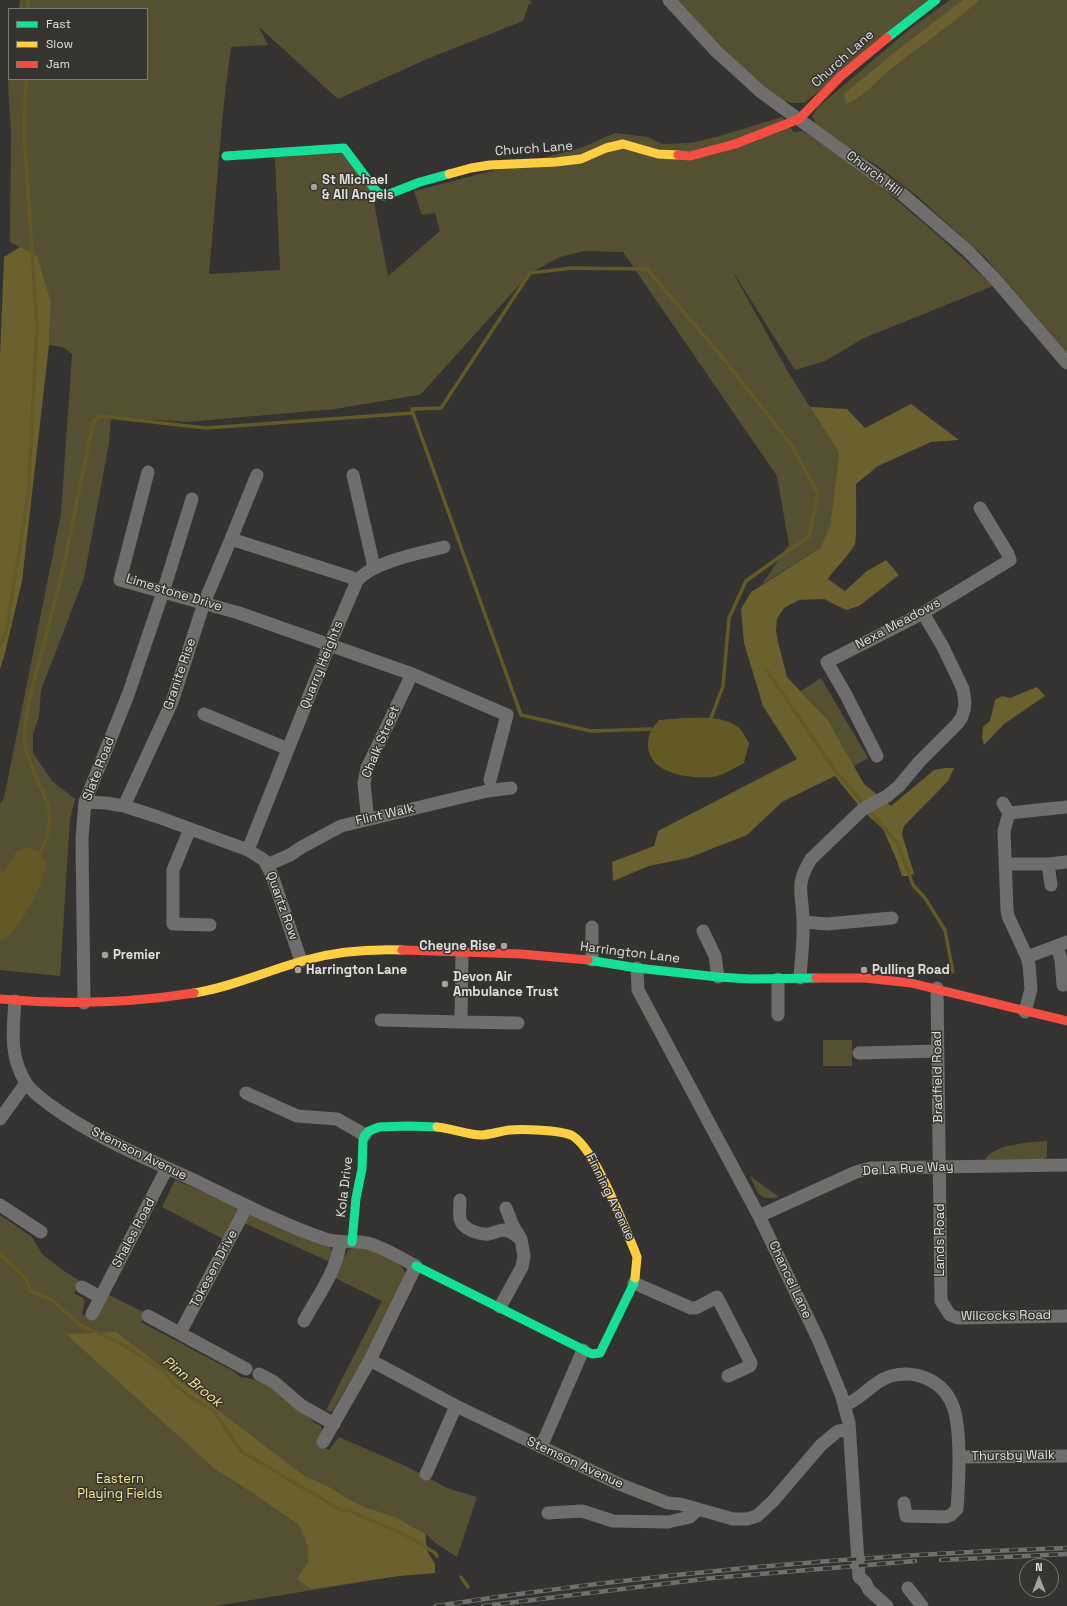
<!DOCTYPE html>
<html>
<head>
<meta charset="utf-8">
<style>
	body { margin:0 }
	#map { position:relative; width:1067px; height:1606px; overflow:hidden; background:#343331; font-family:"Space Grotesk",sans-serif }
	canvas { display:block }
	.legend { position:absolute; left:8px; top:8px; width:140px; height:72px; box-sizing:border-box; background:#353430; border:1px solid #797875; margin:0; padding:5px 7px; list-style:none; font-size:12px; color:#e0dfdc }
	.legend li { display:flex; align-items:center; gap:8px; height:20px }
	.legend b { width:20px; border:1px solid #797875 }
	.north { position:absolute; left:1019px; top:1558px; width:40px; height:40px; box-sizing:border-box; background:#353430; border:1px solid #797875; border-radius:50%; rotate:0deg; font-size:11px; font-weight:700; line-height:16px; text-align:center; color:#e0dfdc }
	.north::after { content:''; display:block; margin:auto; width:14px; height:18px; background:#a4a3a0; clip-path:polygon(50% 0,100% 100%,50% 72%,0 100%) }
</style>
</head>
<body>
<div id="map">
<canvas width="1067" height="1606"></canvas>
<ul class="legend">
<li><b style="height:5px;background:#16e098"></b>Fast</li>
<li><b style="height:5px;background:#ffcf43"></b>Slow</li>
<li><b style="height:5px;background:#f24e42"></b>Jam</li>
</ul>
<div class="north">N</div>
</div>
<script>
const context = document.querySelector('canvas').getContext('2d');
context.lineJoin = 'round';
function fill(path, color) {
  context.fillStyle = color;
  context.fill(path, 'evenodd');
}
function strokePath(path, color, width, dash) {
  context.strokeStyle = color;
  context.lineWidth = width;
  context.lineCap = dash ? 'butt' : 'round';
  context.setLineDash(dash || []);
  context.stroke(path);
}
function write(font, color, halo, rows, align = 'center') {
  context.font = font + ' "Space Grotesk",sans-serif';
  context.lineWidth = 3;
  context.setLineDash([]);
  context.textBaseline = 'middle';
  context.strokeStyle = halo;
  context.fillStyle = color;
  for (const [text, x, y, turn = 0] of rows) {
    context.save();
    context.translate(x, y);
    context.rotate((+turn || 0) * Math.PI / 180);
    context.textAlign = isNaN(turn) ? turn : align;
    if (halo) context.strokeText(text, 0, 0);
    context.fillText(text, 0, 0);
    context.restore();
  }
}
const green = new Path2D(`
	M 20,0 L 529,0 L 532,2 L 528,6 L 523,21 L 427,59 L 338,99 L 259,27 L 268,45 L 231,47 L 223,111 L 209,274 L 280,270 L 275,158 L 344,148 L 372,192 L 388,276 L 440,231 L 435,213 L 422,215 L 414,191 L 581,148 L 615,133 L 648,137 L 662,144 L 691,143 L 720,136 L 782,117 L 794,132 L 803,131 L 873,180 L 941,238 L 993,286 L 864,338 L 825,361 L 795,370 L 730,267 L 788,372 L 839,453 L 830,526 L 820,548 L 762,584 L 789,545 L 777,476 L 623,252 L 584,251 L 560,257 L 530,273 L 421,394 L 418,395 L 335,409 L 187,422 L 111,417 L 109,443 L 84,578 L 41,690 L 39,716 L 33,734 L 33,753 L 52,781 L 75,799 L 70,819 L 60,976 L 0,970 L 0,804 L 4,798 L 61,514 L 72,354 L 63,347 L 49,345 L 51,302 L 20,247 L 10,242 L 11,130 L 8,85 L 9,70 L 9,79 L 147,79 L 147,9 L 19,9 Z
	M 675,0 L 932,0 L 804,103 L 792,103 L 779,99 L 718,47 Z
	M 950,0 L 1067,0 L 1067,353 L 986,258 L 917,196 L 878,166 L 848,148 L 816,124 L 812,116 L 817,108 L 911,28 Z
	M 821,678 L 868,758 L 854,766 L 828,720 L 801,691 Z
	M 823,1040 L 852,1040 L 852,1066 L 823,1066 Z
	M 1047,1141 L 1047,1157 L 1043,1159 L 985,1160 C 992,1144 1032,1142 1047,1141 Z
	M 750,1176 L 779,1197 C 758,1202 758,1192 750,1176 Z
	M 175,1180 L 327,1244 L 331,1249 L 333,1255 L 344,1258 L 348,1250 L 361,1246 C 376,1253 401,1258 406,1275 L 375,1340 L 332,1411 L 330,1412 L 326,1410 L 382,1301 L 333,1277 L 339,1266 L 235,1219 L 225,1240 L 162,1207 Z
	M 0,1215 L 32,1237 L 42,1254 L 61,1269 L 80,1281 L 74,1293 L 83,1298 L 85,1301 L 82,1314 L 94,1320 L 107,1294 L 145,1313 L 141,1322 L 233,1371 L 241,1377 L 266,1382 L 315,1423 L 321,1426 L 322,1433 L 317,1444 L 329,1450 L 339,1437 L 410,1468 L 447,1488 L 477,1497 L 457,1557 L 434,1542 L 426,1534 L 427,1551 L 435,1564 L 435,1573 L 398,1576 L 215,1606 L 0,1606 Z`);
const forest = new Path2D(`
	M 963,0 L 980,0 C 952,24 921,45 892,68 C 877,80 864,97 846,104 L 844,94 L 900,48 Z
	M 20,247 L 37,256 L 51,302 L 49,345 L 22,581 L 5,653 L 0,669 L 0,356 L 4,257 Z
	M 911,404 L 959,440 L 931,442 L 878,466 L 856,484 C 856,493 857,539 855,544 C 848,557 836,567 828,579 L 845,591 L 867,571 L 886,560 L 899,575 L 859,606 L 846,610 L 824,599 L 799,600 L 784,608 L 777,619 L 776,631 L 778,642 L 787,677 L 828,720 L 864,784 L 891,806 L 934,770 L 945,768 L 954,768 L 948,781 L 904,826 L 902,834 L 914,874 L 908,876 L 902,876 L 897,861 L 883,829 L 863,811 L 835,776 L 782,802 L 747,835 L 688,858 L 649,866 L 613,881 L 612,862 L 654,846 L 658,831 L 797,759 L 763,706 L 744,643 L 741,609 L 751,592 L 820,548 L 830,526 L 839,453 L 810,407 L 847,409 L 865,428 Z
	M 1037,687 L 1045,696 L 1004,724 L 984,745 L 982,738 L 983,727 L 990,721 L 995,700 L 1002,696 L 1010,698 Z
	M 116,1332 L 304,1476 L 331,1488 L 348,1499 L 367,1508 L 395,1517 L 425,1534 L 427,1551 L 435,1564 L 435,1573 L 398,1576 L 311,1589 L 297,1579 L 308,1562 L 308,1546 L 299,1525 L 256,1495 L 215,1469 L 66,1334 Z`);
const water = new Path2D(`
	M 685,718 C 703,718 723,716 738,727 C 742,730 746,738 749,743 L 744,763 C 736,767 721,776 713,777 C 690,779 648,774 648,745 C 648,734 652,728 659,720 Z
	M 29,847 C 36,850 43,854 45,861 C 49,877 16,938 0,941 L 0,874 C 8,871 10,858 17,852 C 20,849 26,848 29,847 Z`);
const stream = new Path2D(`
	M 28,9 L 28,0
	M 413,413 L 521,715 L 591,731 L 651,729
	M 0,645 L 6,631 L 28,497 L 37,328 L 24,130 L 26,79
	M 766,669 L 833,768 L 898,844 L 913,885 L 925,898 L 945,930 L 953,972
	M 40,853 C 64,806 37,792 26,750 C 24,742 25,728 26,720 C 28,702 33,684 38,666 C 45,638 53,610 60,581 C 73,528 81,474 94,421 L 100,416 L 206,428 L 413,413 L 412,409 L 441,408 L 530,273 L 572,268 L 647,269 L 723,358 L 792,446 L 818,493 L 809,536 L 746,581 L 729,618 L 723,686 L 711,718
	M 0,1254 L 26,1278 L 30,1291 L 52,1300 L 80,1325 L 120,1343 L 164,1371 L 174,1384 L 189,1396 L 214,1411 L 242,1452 L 341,1510 L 348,1510 L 411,1538 L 435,1553 L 437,1556
	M 461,1577 L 468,1587`);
const street = new Path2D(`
	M 669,0 L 716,51 L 761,92 L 902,194 L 968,251 L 995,279 L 1067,363
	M 148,472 L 120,580 L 239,613 L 412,674 L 507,715 L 490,780
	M 257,475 L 231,539 L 350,577 L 357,581
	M 353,475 L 374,567
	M 204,714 L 288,749
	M 877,756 L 846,695 L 827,662 L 923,613 L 1010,560 L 1008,554 L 980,508
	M 85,802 L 106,803 L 124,806 L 158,817 L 248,850 L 264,860 L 272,875 L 301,961
	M 1003,803 L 1009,813 L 1004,831 L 1007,910 L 1008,916 L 1027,957 L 1029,965 L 1031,989 L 1025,1012
	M 124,806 L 172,702 L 204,603 L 231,539
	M 367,813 L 364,783 L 367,768 L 412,674
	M 1009,813 L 1067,807
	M 190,829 L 173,870 L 173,924 L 210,925
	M 248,850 L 329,646 L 357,581 C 372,562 420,553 444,547
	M 1006,864 L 1048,864 L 1067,862
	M 1048,864 L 1051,885
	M 267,865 L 290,855 L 302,847 L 341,826 L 487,791 L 511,788
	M 803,922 L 827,924 L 892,918
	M 703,931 L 715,956 L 718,977
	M 1057,946 L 1061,960 L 1063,985
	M 462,952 L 461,1022 L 518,1023
	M 1027,957 L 1067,942
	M 592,960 L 592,927
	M 637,968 L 638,990 L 759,1216 L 819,1341 L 841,1394 L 849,1423 L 859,1577 L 865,1582 L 869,1590 L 887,1606
	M 800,978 C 801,960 804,940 803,922 C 803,893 794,886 811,859 L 863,809 L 887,796 L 899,786 L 919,762 L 957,724 L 962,717 L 964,710 L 965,702 L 963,689 L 943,647 L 923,613
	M 937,988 L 941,1301 L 950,1315 L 958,1318 L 1067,1316
	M 15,1001 C 13,1031 9,1056 26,1083 C 32,1092 42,1099 50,1105 C 95,1138 148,1159 198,1182 C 239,1202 281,1224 325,1239 C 339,1244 352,1240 367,1243 C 379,1245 404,1260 416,1266 L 370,1360 L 323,1442
	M 84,1003 L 82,838 L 85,802 L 128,695 L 163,592 L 192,499
	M 778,1015 L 778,979
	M 381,1020 L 461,1022
	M 859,1053 L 938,1051
	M 246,1093 L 297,1116 L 337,1119 L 365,1135
	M 0,1119 L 26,1083
	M 460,1200 C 460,1206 459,1213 460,1219 C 462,1229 479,1235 489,1234 C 494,1233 499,1230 504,1230 C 510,1231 515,1234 520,1239
	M 0,1205 L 41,1232
	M 759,1216 L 856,1172 L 871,1168 L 1067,1165
	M 634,1283 L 691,1308 L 696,1308 L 717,1297 L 751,1363 L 750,1366 L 728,1376
	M 82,1287 L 100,1297
	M 500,1307 L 522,1267 L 524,1256 L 521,1239 L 513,1226 L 506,1208
	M 92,1314 L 167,1168
	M 148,1316 L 246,1369
	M 304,1321 C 317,1297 337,1271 340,1243
	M 180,1333 L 247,1206
	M 370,1360 L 456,1406 L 619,1484 L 668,1503 L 680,1504 L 733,1519 L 747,1519 L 757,1516 L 774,1500 L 821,1445 L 838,1431 L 848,1430
	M 259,1374 L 274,1382 L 302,1406 L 334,1424
	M 845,1405 C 862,1399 873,1381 891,1376 C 917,1369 945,1381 954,1409 C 961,1434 959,1482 957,1509 L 951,1515 L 946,1517 L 906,1516 L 904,1503
	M 541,1447 L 583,1350
	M 959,1457 L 1067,1456
	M 426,1474 L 456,1406
	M 548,1513 L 582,1511 L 613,1521 L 668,1522 L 690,1517 L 698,1509
	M 908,1588 L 922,1606`);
const fast = new Path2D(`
	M 887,38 L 936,0
	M 226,156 L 344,148 L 377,192 L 384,196 L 420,182 L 449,174
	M 588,960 L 637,968 L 718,977 L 750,979 L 816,978
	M 352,1242 L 356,1198 L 362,1169 L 363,1140 L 365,1135 L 369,1131 L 379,1127 L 408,1126 L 437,1127
	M 416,1266 L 592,1354 L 600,1353 L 634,1283 L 635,1278`);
const slow = new Path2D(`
	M 449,174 L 471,168 L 490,165 L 556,162 L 581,159 L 606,148 L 623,144 L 658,154 L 678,155
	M 194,993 C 232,987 269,970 306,960 C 338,951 369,949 402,950
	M 437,1127 C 451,1128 470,1136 483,1135 C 492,1134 501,1131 510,1130 C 523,1129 559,1130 571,1135 C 594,1146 623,1224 634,1249 L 637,1257 L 635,1278`);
const jam = new Path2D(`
	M 678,155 L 690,156 L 735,144 L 799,119 L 841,76 L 887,38
	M 402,950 L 521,954 L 588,960
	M 816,978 L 865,978 L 911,983 L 1067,1021
	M 0,999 C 65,1005 130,1003 194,993`);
const rail = new Path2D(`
	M 941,1560 L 1067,1554
	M 436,1606 C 645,1574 856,1555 1067,1548
	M 483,1606 L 712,1578 L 915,1561`);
const markers = [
	[314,187,4,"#a4a3a0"],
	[504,946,4,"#a4a3a0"],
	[105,955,4,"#a4a3a0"],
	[298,970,4,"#a4a3a0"],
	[864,970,4,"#a4a3a0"],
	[445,984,4,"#a4a3a0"]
];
const streetNames = [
	["Church Lane",843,59,-42],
	["Church Lane",534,149,-4],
	["Church Hill",874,174,37],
	["Limestone Drive",174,593,17],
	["Nexa Meadows",898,624,-28],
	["Quarry Heights",322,665,-68],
	["Granite Rise",180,674,-71],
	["Chalk Street",381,742,-67],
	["Slate Road",99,769,-69],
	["Flint Walk",385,815,-13],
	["Quartz Row",282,906,70],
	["Harrington Lane",630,953,7],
	["Bradfield Road",938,1077,-91],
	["Stemson Avenue",139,1154,26],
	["De La Rue Way",908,1169,-3],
	["Kola Drive",345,1187,-83],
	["Finning Avenue",610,1197,64],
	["Shales Road",134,1233,-62],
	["Lands Road",940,1240,-90],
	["Tokesen Drive",214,1269,-62],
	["Chancel Lane",790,1280,65],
	["Wilcocks Road",1006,1316,-1],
	["Thursby Walk",1013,1456,-1],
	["Stemson Avenue",575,1463,25]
];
const poiNames = [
	["St Michael",322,180],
	["& All Angels",322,195],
	["Cheyne Rise",496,946,"right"],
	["Premier",113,955],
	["Harrington Lane",306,970],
	["Pulling Road",872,970],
	["Devon Air",453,977],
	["Ambulance Trust",453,992]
];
const parkNames = [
	["Eastern",120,1479],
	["Playing Fields",120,1494]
];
const waterNames = [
	["Pinn Brook",192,1382,39]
];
fill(green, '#565033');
fill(forest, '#6a612f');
fill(water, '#635925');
strokePath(stream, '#635925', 3.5);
strokePath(street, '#6f6e6c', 13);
strokePath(fast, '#16e098', 9);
strokePath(slow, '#ffcf43', 9);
strokePath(jam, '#f24e42', 9);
strokePath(rail, '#706f6e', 4.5);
strokePath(rail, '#353430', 3, [9]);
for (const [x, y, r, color] of markers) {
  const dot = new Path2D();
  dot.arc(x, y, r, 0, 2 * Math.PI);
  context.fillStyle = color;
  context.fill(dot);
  strokePath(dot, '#353430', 1.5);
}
write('13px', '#e0dfdc', '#353430', streetNames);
write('bold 13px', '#e0dfdc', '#353430', poiNames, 'left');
write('13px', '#f5e48e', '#353430', parkNames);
write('italic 14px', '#f7e590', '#353430', waterNames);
</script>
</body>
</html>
